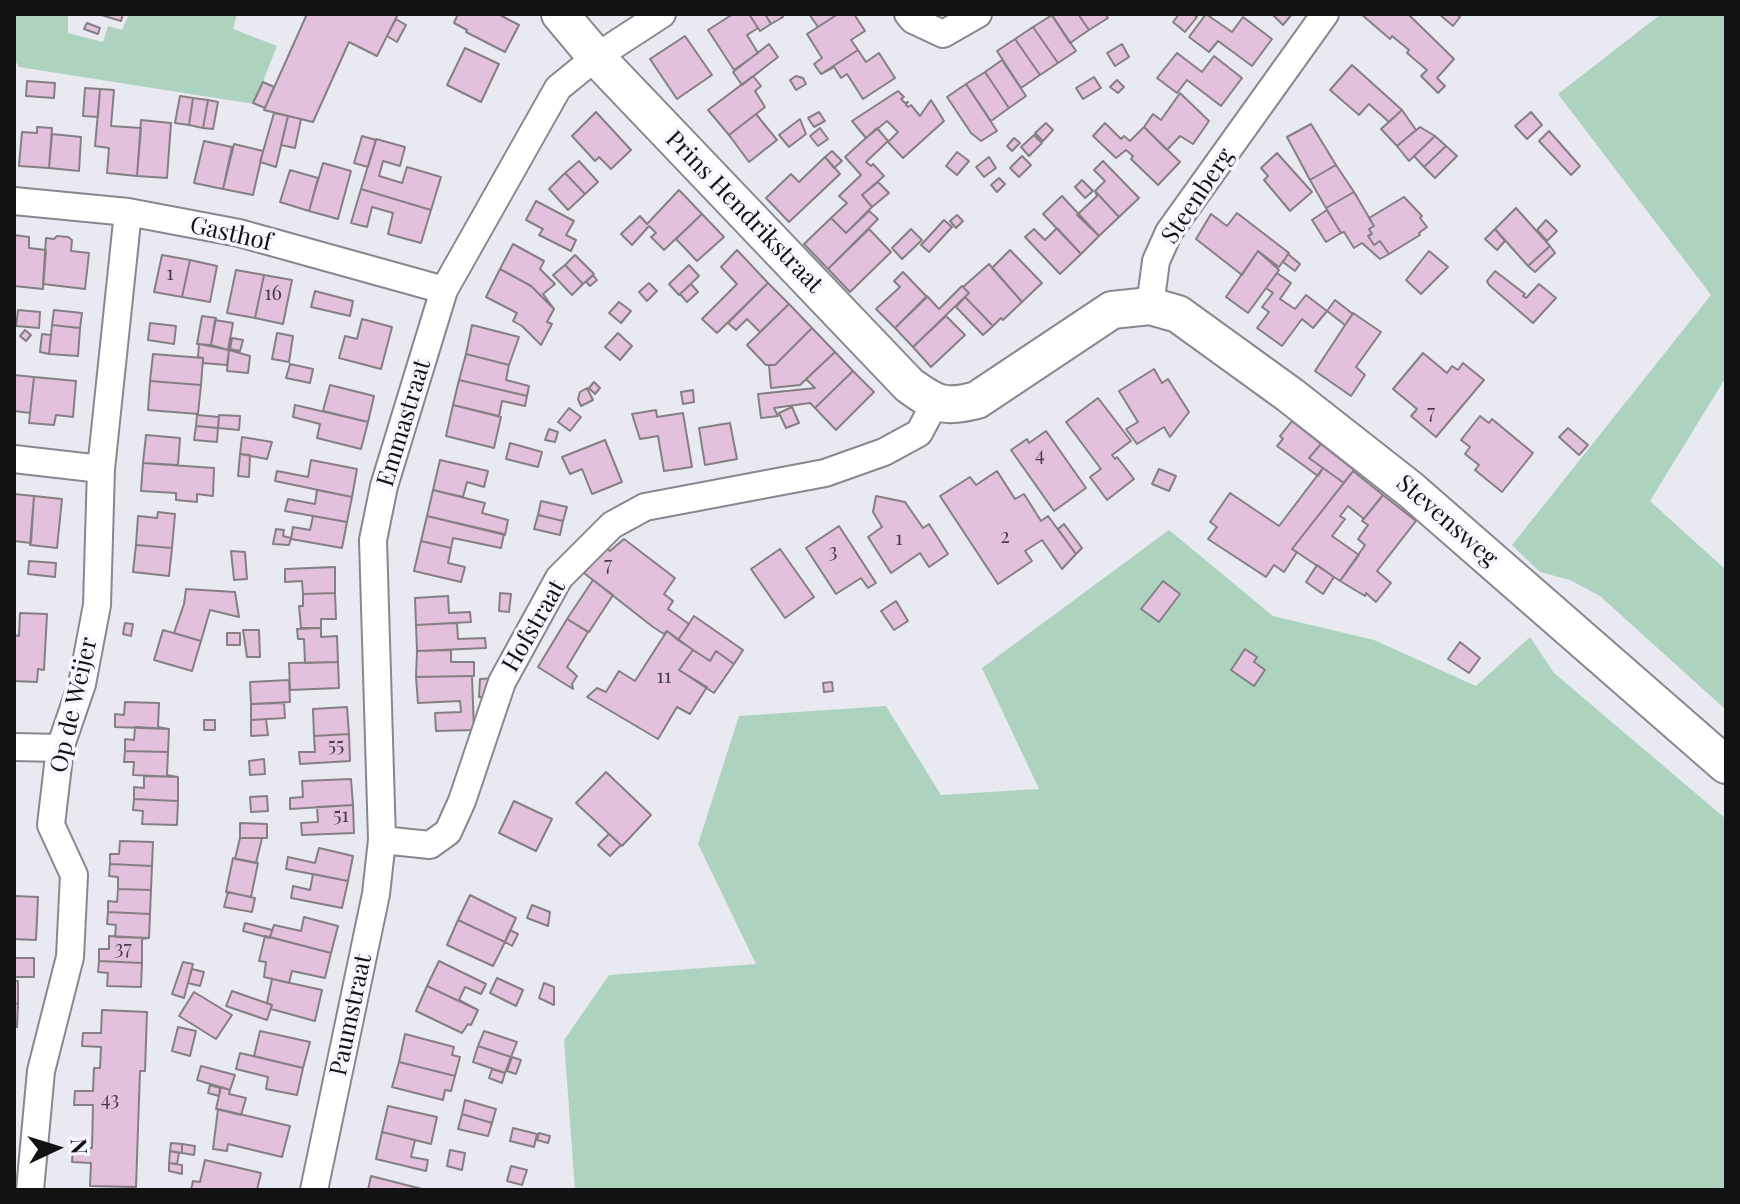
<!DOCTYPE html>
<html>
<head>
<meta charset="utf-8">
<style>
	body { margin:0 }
	#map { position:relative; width:1740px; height:1204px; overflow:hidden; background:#e9e9f1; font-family:"Playfair Display",serif }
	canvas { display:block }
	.frame { position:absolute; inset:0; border:16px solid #121214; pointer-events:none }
	.north { position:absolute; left:16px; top:1108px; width:80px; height:80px; -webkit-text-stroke:6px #f6f7ff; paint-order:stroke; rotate:86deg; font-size:22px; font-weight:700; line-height:32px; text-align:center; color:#121214 }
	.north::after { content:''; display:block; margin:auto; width:28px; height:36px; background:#121214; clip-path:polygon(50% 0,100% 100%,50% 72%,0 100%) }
</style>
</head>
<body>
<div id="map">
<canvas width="1740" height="1204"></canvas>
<div class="frame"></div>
<div class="north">N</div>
</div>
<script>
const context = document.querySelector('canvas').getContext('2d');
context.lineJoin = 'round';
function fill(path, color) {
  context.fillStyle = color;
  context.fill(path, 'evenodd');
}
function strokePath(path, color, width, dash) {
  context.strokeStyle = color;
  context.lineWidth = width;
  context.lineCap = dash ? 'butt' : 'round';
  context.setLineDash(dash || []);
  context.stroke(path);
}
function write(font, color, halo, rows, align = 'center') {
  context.font = font + ' "Playfair Display",serif';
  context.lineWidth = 7;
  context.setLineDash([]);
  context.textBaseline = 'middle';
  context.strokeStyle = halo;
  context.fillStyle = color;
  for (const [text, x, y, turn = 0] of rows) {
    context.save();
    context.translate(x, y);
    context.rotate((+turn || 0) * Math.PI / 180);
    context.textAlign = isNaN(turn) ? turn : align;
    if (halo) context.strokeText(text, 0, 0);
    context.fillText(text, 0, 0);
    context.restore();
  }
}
const green = new Path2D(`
	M 14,14 L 35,14 L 36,16 L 68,14 L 68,33 L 103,42 L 108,26 L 122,30 L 129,14 L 237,14 L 233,29 L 277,46 L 254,104 L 19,67 L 14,59 Z
	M 1661,14 L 1726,14 L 1726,377 L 1650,501 L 1726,570 L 1726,710 L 1600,596 L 1570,580 L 1540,572 L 1512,545 L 1711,295 L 1558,94 Z
	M 1169,530 L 1273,616 L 1374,640 L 1476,686 L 1530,637 L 1554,673 L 1726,819 L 1726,1190 L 575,1190 L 564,1040 L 609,975 L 756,964 L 698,844 L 739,716 L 886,706 L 941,795 L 1039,789 L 982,668 Z`);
const building = new Path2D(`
	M 98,14 L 123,14 L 121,21 Z
	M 307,14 L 398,14 L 377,56 L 349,42 L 313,122 L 264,110 Z
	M 458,14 L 498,14 L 519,25 L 505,52 L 466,32 L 467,30 L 454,23 Z
	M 733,14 L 749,14 L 758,28 L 747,35 L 758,53 L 734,70 L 708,30 Z
	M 749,14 L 765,14 L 771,24 L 760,31 Z
	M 765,14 L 781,14 L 783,17 L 771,24 Z
	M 809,14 L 838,14 L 818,27 Z
	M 838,14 L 854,14 L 865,31 L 851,40 L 858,50 L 821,74 L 814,64 L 822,58 L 807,34 Z
	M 1078,14 L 1105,14 L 1108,18 L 1089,30 Z
	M 1078,14 L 1089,30 L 1070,43 L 1051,14 Z
	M 1179,14 L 1193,14 L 1197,17 L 1185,32 L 1173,22 Z
	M 1206,14 L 1232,32 L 1243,17 L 1272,39 L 1252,66 L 1218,41 L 1209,52 L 1189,37 Z
	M 1272,14 L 1292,14 L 1283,25 Z
	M 1361,14 L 1408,14 L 1454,59 L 1437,78 L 1445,86 L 1438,93 L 1421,76 L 1427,70 L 1407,53 L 1409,50 L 1392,36 L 1390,39 Z
	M 1439,14 L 1456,14 L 1460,17 L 1453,26 Z
	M 1052,15 L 1076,51 L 1058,63 L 1033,27 Z
	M 396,19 L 406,25 L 397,42 L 387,36 Z
	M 87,23 L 100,28 L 98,34 L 84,29 Z
	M 1033,27 L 1058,63 L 1040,75 L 1015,39 Z
	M 685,36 L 712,75 L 677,99 L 650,59 Z
	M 1015,39 L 1040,75 L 1021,88 L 997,51 Z
	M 769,44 L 778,57 L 742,85 L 733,72 Z
	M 1122,44 L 1129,57 L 1115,66 L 1107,53 Z
	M 465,48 L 499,64 L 481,102 L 447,85 Z
	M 858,50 L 866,62 L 879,53 L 895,78 L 863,99 L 847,74 L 841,78 L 834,67 L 821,74 Z
	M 1177,53 L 1202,72 L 1214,56 L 1242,78 L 1221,106 L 1187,80 L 1177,93 L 1157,78 Z
	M 1002,60 L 1026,96 L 1009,108 L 985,72 Z
	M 1352,65 L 1402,110 L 1389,122 L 1369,104 L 1359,115 L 1330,90 Z
	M 985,72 L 1009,108 L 991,121 L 966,84 Z
	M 753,76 L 761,86 L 755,91 L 765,107 L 729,135 L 708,110 Z
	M 796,76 L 803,78 L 806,84 L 796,90 L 790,80 Z
	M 1094,77 L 1101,88 L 1083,99 L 1076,88 Z
	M 1117,80 L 1124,87 L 1118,93 L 1110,87 Z
	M 27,81 L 55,83 L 54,98 L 26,96 Z
	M 263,82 L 274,87 L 265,108 L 253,103 Z
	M 966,84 L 997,131 L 981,141 L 971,133 L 947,97 Z
	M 85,88 L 100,89 L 98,117 L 83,116 Z
	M 100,89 L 114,90 L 111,126 L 141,128 L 137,176 L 107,173 L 109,148 L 95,146 Z
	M 898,91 L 904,97 L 901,99 L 905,103 L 908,102 L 906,105 L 908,107 L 911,105 L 920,116 L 931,100 L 944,121 L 903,158 L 888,142 L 898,132 L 887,121 L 866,138 L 852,121 Z
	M 1180,93 L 1209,121 L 1193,144 L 1180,136 L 1167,150 L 1144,127 L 1153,114 L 1161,120 Z
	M 180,96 L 193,98 L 189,125 L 175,123 Z
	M 193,98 L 208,100 L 203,128 L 189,125 Z
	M 208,100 L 218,102 L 213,129 L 203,128 Z
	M 1402,110 L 1416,130 L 1397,146 L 1381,129 Z
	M 596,112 L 631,150 L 611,169 L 599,157 L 595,161 L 572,136 Z
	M 819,112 L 825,121 L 814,127 L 808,118 Z
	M 1531,112 L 1542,125 L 1527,139 L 1515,126 Z
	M 274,113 L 288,116 L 276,167 L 260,162 Z
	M 756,114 L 777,140 L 749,162 L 729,135 Z
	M 288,116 L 301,119 L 295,148 L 281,145 Z
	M 800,119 L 806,134 L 789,147 L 779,135 Z
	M 141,120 L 171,123 L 167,178 L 137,176 Z
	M 1046,123 L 1053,130 L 1043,141 L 1035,133 Z
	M 1105,123 L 1121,139 L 1124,136 L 1130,141 L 1144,127 L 1180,162 L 1158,185 L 1131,159 L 1133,156 L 1126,150 L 1116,158 L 1093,136 Z
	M 1311,124 L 1336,165 L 1310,180 L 1287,137 Z
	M 37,127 L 52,128 L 49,168 L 19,166 L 22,132 L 37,133 Z
	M 1420,127 L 1435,136 L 1409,161 L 1397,146 Z
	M 820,128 L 828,139 L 818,146 L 810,136 Z
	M 877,128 L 888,141 L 866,162 L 871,166 L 873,164 L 884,176 L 862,195 L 872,207 L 846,233 L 831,218 L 847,203 L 839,196 L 861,175 L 845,157 Z
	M 1549,131 L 1580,166 L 1571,175 L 1539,141 Z
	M 52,134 L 81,137 L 79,171 L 49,168 Z
	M 1034,135 L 1042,143 L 1029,156 L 1021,147 Z
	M 362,136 L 376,140 L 368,167 L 354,163 Z
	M 1435,136 L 1446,146 L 1424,167 L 1414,156 Z
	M 1014,138 L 1020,143 L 1012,151 L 1007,146 Z
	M 376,139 L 405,147 L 400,166 L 383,161 L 379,176 L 402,183 L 407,167 L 441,177 L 431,210 L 361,189 Z
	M 204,141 L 232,147 L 223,189 L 194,183 Z
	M 234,144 L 263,151 L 253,195 L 223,189 Z
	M 1446,146 L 1457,156 L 1435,178 L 1424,167 Z
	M 832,151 L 842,161 L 834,168 L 825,157 Z
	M 957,152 L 969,161 L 957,175 L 946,166 Z
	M 1277,153 L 1312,192 L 1290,211 L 1264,180 L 1268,176 L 1261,168 Z
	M 1022,156 L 1031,165 L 1019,177 L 1010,168 Z
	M 825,157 L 840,174 L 789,222 L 766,198 L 791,174 L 799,182 Z
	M 989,157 L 996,168 L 984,177 L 976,167 Z
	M 579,161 L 598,182 L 585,194 L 565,173 Z
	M 1103,161 L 1139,198 L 1119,217 L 1095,191 L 1105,181 L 1094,170 Z
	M 323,163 L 351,171 L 338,219 L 309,211 Z
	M 1336,165 L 1354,192 L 1326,208 L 1310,180 Z
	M 290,170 L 318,178 L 309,211 L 280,202 Z
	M 565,173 L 585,194 L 568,210 L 549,189 Z
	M 999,178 L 1005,184 L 997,192 L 991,185 Z
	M 1082,180 L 1093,191 L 1085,198 L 1075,187 Z
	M 878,182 L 889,193 L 872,207 L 862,195 Z
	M 361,189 L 431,210 L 421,243 L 388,234 L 393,213 L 372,207 L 367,227 L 351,223 Z
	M 679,190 L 702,214 L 664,250 L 651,237 L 656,233 L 649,226 L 632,245 L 621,234 L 640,216 L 647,224 Z
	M 1095,191 L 1119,217 L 1099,236 L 1077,215 L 1097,196 Z
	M 1354,192 L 1374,226 L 1369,229 L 1372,234 L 1368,236 L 1374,245 L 1380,241 L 1389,254 L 1380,259 L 1362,243 L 1354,248 L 1344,232 L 1341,233 L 1326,208 Z
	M 1062,196 L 1099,236 L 1081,254 L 1043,214 Z
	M 1404,197 L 1422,216 L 1420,218 L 1427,227 L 1419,233 L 1420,235 L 1389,254 L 1380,241 L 1374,245 L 1368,236 L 1372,234 L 1369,229 L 1374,226 L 1369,218 Z
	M 536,201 L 574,221 L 566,235 L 576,240 L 571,251 L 539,235 L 543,229 L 526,220 Z
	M 1516,208 L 1550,246 L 1528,266 L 1495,229 Z
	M 1327,210 L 1341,233 L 1326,242 L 1312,220 Z
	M 869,211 L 878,219 L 828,269 L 804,244 L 831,218 L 846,233 Z
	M 1237,213 L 1289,253 L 1279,267 L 1258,251 L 1242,275 L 1196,239 L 1211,214 L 1227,226 Z
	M 702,214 L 724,237 L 697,261 L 676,239 Z
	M 957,215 L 963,221 L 956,228 L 950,221 Z
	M 944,220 L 952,227 L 929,252 L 921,245 Z
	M 1546,220 L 1557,231 L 1547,241 L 1537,230 Z
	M 1057,228 L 1081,254 L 1060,274 L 1025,237 L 1034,229 L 1045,240 Z
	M 869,229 L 891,252 L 850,292 L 828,269 Z
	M 911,229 L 922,240 L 902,259 L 892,248 Z
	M 1495,229 L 1505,241 L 1497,250 L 1485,239 Z
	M 14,235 L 29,237 L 29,248 L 46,250 L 43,289 L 14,286 Z
	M 57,236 L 68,237 L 72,240 L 71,251 L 89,253 L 85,289 L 43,284 L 46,238 L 54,239 Z
	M 513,244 L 544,261 L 540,269 L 555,284 L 543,294 L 554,309 L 531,286 L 500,269 Z
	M 1550,246 L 1555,253 L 1535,272 L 1528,266 Z
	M 737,250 L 768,283 L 717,333 L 702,319 L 737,284 L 721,267 Z
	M 1010,250 L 1042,283 L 1022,302 L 992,268 Z
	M 1258,251 L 1279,270 L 1248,313 L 1226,297 Z
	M 1429,251 L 1448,267 L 1421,294 L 1406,280 Z
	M 1288,254 L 1300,264 L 1295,271 L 1283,262 Z
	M 162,255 L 190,260 L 182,297 L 154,292 Z
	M 575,255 L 594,274 L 583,284 L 565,265 Z
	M 190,260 L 217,266 L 210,302 L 182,297 Z
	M 989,264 L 1022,302 L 1003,320 L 1001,318 L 993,326 L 965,297 L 969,293 L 963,287 Z
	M 565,265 L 583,284 L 572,295 L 553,275 Z
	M 689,265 L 699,276 L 679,295 L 669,284 Z
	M 500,269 L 531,286 L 554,309 L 547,322 L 552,324 L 541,345 L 522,326 L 513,321 L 517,313 L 486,297 Z
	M 236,270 L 264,275 L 255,318 L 227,313 Z
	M 1495,271 L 1525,294 L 1523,296 L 1526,298 L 1539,284 L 1556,298 L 1533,323 L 1489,285 L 1487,281 Z
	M 903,272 L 927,297 L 895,328 L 876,309 L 900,287 L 894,281 Z
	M 1277,273 L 1291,283 L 1280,299 L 1295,309 L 1306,295 L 1327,311 L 1313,328 L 1302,319 L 1282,346 L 1257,328 L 1269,312 L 1262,307 L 1273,293 L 1266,288 Z
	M 264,275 L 292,280 L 283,324 L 255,318 Z
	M 593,275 L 597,280 L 590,286 L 586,282 Z
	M 649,283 L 657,291 L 647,301 L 639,292 Z
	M 768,283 L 789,304 L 760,332 L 747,319 L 736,330 L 728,323 Z
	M 691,284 L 698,292 L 687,302 L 680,294 Z
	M 962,286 L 969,293 L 913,347 L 895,328 L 927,296 L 939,309 Z
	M 315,291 L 353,301 L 350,316 L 311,307 Z
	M 965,297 L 993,326 L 983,335 L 956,307 Z
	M 1335,300 L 1353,314 L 1345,325 L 1327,311 Z
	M 619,302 L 631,311 L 621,323 L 609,313 Z
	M 789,304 L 812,328 L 775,365 L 766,365 L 747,345 Z
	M 18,310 L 40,312 L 39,328 L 16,326 Z
	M 54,310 L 82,313 L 80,328 L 52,325 Z
	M 1353,313 L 1381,332 L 1356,367 L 1365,375 L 1351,396 L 1315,371 Z
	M 202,316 L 216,318 L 211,345 L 197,344 Z
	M 946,316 L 965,335 L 931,367 L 913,347 Z
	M 362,319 L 392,327 L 381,369 L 339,358 L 345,336 L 357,339 Z
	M 215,320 L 233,323 L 228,350 L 211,345 Z
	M 150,323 L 176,326 L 174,344 L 148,340 Z
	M 52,325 L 80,328 L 78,356 L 49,354 Z
	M 472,325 L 519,337 L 509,365 L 466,354 Z
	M 812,328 L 835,352 L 800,385 L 771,388 L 769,365 L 775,365 Z
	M 25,330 L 31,335 L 26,341 L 20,336 Z
	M 277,333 L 293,336 L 289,362 L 272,359 Z
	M 618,333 L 632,346 L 620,360 L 605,347 Z
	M 42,334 L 51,335 L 49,354 L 40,352 Z
	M 232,338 L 243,340 L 240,351 L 230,349 Z
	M 199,344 L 229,350 L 227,365 L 203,363 L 203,358 L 198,357 Z
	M 229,350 L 250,356 L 248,373 L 227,371 Z
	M 835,352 L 853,371 L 815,408 L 810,403 L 774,408 L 778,416 L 761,418 L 758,394 L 815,388 L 806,379 Z
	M 1423,353 L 1447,373 L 1452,366 L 1458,370 L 1463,363 L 1484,380 L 1436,437 L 1411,416 L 1417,409 L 1393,389 Z
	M 153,354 L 203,358 L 201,385 L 150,381 Z
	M 466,354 L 509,365 L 506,380 L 529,386 L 527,396 L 459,380 Z
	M 290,364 L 313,369 L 310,383 L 286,378 Z
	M 1154,369 L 1162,383 L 1168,379 L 1189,412 L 1170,437 L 1164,427 L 1137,444 L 1126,429 L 1138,422 L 1119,391 Z
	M 853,371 L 874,392 L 836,430 L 815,408 Z
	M 14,375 L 34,377 L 30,413 L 14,411 Z
	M 34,377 L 76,381 L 73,417 L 56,415 L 54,425 L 29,423 Z
	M 459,380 L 527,396 L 525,406 L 502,401 L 499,416 L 453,405 Z
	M 150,381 L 201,385 L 198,414 L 148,410 Z
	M 594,382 L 600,388 L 595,394 L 589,388 Z
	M 330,385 L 374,396 L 368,422 L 323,411 Z
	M 587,388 L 593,400 L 581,406 L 578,399 L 580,392 Z
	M 693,390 L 694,402 L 683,404 L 681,392 Z
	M 1098,398 L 1131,441 L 1112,455 L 1115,459 L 1117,457 L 1134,479 L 1107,500 L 1090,477 L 1101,469 L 1066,422 Z
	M 295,405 L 368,422 L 361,449 L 317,438 L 320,424 L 293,417 Z
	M 453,405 L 501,417 L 494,448 L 446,436 Z
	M 792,407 L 799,423 L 786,428 L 779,413 Z
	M 569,408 L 581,417 L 570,431 L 558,422 Z
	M 656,410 L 657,417 L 683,413 L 692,467 L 664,471 L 658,436 L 640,439 L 632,414 Z
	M 197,415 L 219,417 L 218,428 L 196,426 Z
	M 219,415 L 240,416 L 239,430 L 218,428 Z
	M 1480,416 L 1489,423 L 1492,419 L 1533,453 L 1502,492 L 1475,470 L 1479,465 L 1465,454 L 1470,447 L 1461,440 Z
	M 1292,421 L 1321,444 L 1309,458 L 1323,468 L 1318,476 L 1277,446 L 1283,439 L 1280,436 Z
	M 730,423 L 737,459 L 705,465 L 699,428 Z
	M 196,426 L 218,428 L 217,442 L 194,440 Z
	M 1568,428 L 1588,445 L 1579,455 L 1559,437 Z
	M 549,429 L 558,432 L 555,442 L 545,440 Z
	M 1046,431 L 1086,488 L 1054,511 L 1011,450 L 1027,439 L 1029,443 Z
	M 146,435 L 180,438 L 178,465 L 143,463 Z
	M 242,437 L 272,442 L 267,459 L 240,454 Z
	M 605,440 L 622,482 L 592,494 L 582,469 L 570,474 L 562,457 Z
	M 510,443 L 542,452 L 538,467 L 506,459 Z
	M 1321,444 L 1354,470 L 1344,483 L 1309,458 Z
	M 240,454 L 250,455 L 249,477 L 238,476 Z
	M 311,460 L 357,469 L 352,497 L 275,481 L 277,471 L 308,477 Z
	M 440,460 L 488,471 L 484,487 L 467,482 L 463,497 L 433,490 Z
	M 143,463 L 214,468 L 213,496 L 197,494 L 197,502 L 176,500 L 176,493 L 141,491 Z
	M 1323,468 L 1344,483 L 1292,549 L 1297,552 L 1284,572 L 1274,565 L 1266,577 L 1208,539 L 1217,527 L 1210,522 L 1230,493 L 1279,526 Z
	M 1159,469 L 1176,476 L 1169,491 L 1152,484 Z
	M 997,471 L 1015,499 L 1024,494 L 1041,521 L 1048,516 L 1076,554 L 1062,569 L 1042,540 L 1025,551 L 1032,561 L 998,584 L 940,496 L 970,477 L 976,485 Z
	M 1353,471 L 1383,495 L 1364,519 L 1348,506 L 1340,516 L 1345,519 L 1332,536 L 1359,555 L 1340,581 L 1292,549 Z
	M 317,490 L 352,497 L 347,522 L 285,511 L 288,499 L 315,504 Z
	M 433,490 L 485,503 L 482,513 L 508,520 L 505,535 L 427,516 Z
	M 14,494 L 34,496 L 31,543 L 14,541 Z
	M 1383,495 L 1416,521 L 1377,571 L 1391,583 L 1376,602 L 1366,593 L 1365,596 L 1340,581 L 1365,545 L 1358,539 L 1368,525 L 1362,521 Z
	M 34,496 L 62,499 L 57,548 L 30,545 Z
	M 876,496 L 905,502 L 923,528 L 929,524 L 948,554 L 929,567 L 920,553 L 891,573 L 868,537 L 882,527 L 873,512 Z
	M 541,501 L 567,507 L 563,521 L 538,515 Z
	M 158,512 L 175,514 L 172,548 L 136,545 L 138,516 L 157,518 Z
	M 538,515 L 563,521 L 560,535 L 534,529 Z
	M 313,516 L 347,522 L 342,548 L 291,539 L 293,527 L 310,530 Z
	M 427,516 L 504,534 L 501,548 L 453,538 L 451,548 L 421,541 Z
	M 1064,524 L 1082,548 L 1076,554 L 1058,529 Z
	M 839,526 L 876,583 L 868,588 L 861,578 L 836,594 L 806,548 Z
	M 276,529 L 284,530 L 283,536 L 291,538 L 289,545 L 273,544 Z
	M 624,539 L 675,578 L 664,594 L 673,601 L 668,609 L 689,624 L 678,640 L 667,631 L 664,634 L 653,627 L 584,573 L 605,547 L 610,551 Z
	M 421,541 L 451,548 L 448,563 L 465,567 L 461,582 L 414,571 Z
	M 136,545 L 172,548 L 169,576 L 133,572 Z
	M 780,549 L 814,597 L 785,618 L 751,569 Z
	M 231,551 L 245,552 L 247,579 L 234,580 Z
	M 29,561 L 56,563 L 55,577 L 28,574 Z
	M 1317,565 L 1334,577 L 1323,594 L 1306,582 Z
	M 335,567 L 335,593 L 303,594 L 302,581 L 285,582 L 285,569 Z
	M 593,580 L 613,595 L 589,632 L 567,619 Z
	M 1163,581 L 1180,594 L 1159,622 L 1141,609 Z
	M 186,589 L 235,592 L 239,617 L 210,610 L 201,641 L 174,633 L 184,604 Z
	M 335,593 L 336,619 L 321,619 L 321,628 L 301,628 L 299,606 L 303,606 L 303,594 Z
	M 500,593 L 511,594 L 509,612 L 499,611 Z
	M 448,596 L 449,613 L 470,612 L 471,622 L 416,625 L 415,598 Z
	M 896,601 L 908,621 L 894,630 L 881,611 Z
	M 20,613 L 47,614 L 44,670 L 38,669 L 37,682 L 14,681 L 14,635 L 19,636 Z
	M 694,616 L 743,650 L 734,664 L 716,651 L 710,661 L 678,640 Z
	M 567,619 L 588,632 L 567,667 L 577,676 L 572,684 L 573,689 L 538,667 Z
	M 125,623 L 133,624 L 131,636 L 123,634 Z
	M 457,623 L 458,639 L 485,638 L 486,648 L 417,651 L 416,625 Z
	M 321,628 L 321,637 L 337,636 L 338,662 L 305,663 L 304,639 L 298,639 L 297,629 Z
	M 163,630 L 201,641 L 192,671 L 154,660 Z
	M 243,630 L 259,630 L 260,657 L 247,657 Z
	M 667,631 L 693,650 L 679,670 L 707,687 L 690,714 L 677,707 L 658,739 L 587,697 L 597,688 L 606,692 L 619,671 L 635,681 Z
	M 227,633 L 240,633 L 240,645 L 227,645 Z
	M 1460,642 L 1480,658 L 1469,673 L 1448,659 Z
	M 1245,649 L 1257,657 L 1254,662 L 1265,670 L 1254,686 L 1231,670 Z
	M 451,650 L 451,662 L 474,662 L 474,676 L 416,677 L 417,651 Z
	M 693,650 L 710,661 L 716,651 L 734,664 L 714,693 L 679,670 Z
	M 338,662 L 339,688 L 290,690 L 289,663 Z
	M 472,676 L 474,730 L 436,731 L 435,713 L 461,712 L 460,701 L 418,703 L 416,677 Z
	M 497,678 L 489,697 L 479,697 L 480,679 Z
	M 289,680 L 290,702 L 251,704 L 250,682 Z
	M 832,682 L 833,691 L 824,692 L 823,683 Z
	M 125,702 L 159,703 L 158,727 L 169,729 L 115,727 L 115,714 L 124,715 Z
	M 284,703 L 285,718 L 251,720 L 251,704 Z
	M 347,707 L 349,734 L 314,736 L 313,709 Z
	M 266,719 L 268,735 L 251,736 L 251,720 Z
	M 204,720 L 215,720 L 215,730 L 204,730 Z
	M 135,727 L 169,729 L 168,752 L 125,751 L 125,739 L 134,740 Z
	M 349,734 L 350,761 L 300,764 L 299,752 L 315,752 L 314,736 Z
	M 125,751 L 168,752 L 167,775 L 178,777 L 133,775 L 134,762 L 124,762 Z
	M 264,759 L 265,774 L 250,775 L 249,761 Z
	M 606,772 L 651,815 L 622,846 L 576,803 Z
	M 144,776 L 178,777 L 178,801 L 134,799 L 134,787 L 144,788 Z
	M 351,779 L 353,805 L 290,809 L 290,798 L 303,797 L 302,781 Z
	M 267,796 L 268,811 L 251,812 L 250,797 Z
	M 134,799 L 178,801 L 177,825 L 142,824 L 143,811 L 133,810 Z
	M 514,801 L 552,819 L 536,851 L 499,833 Z
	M 353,805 L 354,833 L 302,835 L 301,823 L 318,822 L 317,807 Z
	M 240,823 L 267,824 L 267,838 L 240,838 Z
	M 609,834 L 621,845 L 610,856 L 598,845 Z
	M 240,838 L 262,838 L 256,863 L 235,859 Z
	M 120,841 L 153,842 L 152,866 L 110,864 L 110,854 L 119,854 Z
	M 319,848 L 353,856 L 348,881 L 286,869 L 288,857 L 315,863 Z
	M 233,858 L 258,863 L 251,897 L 226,892 Z
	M 110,864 L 152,866 L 151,890 L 118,889 L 118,877 L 109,876 Z
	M 313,874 L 348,881 L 342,908 L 291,898 L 293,886 L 310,890 Z
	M 118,889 L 151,890 L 150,914 L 108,912 L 108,901 L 117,902 Z
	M 228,892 L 255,898 L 252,912 L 224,907 Z
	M 470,895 L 516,918 L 505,942 L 458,920 Z
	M 15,896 L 38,897 L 36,940 L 14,939 Z
	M 532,905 L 550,912 L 548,926 L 527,918 Z
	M 108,912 L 150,914 L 149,938 L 115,937 L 116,925 L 107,924 Z
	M 304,917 L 338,926 L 331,953 L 270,937 L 274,925 L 301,931 Z
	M 458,920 L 505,942 L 493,966 L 447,945 Z
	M 245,923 L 272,930 L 270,938 L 243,931 Z
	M 510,930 L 518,934 L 512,946 L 505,942 Z
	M 109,936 L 149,938 L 142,939 L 142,963 L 99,961 L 99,949 L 109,949 Z
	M 265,936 L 331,953 L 325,978 L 292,971 L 289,983 L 264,977 L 266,962 L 259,961 Z
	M 15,958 L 34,958 L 34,977 L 14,977 Z
	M 99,961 L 142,963 L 141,987 L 107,986 L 108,973 L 98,972 Z
	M 439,961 L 486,984 L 481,994 L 465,987 L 459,1000 L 478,1010 L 427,986 Z
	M 183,962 L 193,964 L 184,998 L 172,994 Z
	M 192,969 L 204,972 L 200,986 L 188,983 Z
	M 497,978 L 523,990 L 516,1006 L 490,993 Z
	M 272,979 L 322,990 L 315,1021 L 271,1009 L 272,1005 L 267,1003 Z
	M 14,981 L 18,981 L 18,1004 L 14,1003 Z
	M 544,983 L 554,987 L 554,1005 L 539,998 Z
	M 427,986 L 478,1010 L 471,1025 L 468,1024 L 462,1033 L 416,1011 Z
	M 232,991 L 272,1005 L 267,1020 L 226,1006 Z
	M 194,992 L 232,1015 L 216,1039 L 179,1016 Z
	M 14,1003 L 18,1004 L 17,1027 L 14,1027 Z
	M 102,1010 L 147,1012 L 145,1071 L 140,1071 L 136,1187 L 90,1186 L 91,1163 L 72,1162 L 73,1148 L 92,1148 L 93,1105 L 74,1105 L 75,1091 L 93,1091 L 94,1068 L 100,1068 L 101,1047 L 82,1046 L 83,1033 L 101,1033 Z
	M 178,1027 L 196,1031 L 190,1056 L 172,1051 Z
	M 260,1031 L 310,1042 L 303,1068 L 254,1056 Z
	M 484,1031 L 517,1042 L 511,1057 L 478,1046 Z
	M 405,1034 L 454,1047 L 452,1055 L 460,1057 L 455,1076 L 399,1062 Z
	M 478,1046 L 511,1057 L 505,1073 L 473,1062 Z
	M 240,1053 L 303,1068 L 297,1095 L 266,1089 L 268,1077 L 236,1069 Z
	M 512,1057 L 521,1060 L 516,1074 L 507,1071 Z
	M 399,1062 L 455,1076 L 451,1091 L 445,1090 L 443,1100 L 392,1087 Z
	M 201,1066 L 235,1075 L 230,1090 L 197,1080 Z
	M 492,1069 L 505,1073 L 502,1083 L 489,1078 Z
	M 210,1085 L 220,1088 L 219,1096 L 208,1093 Z
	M 221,1087 L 230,1090 L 229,1094 L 246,1098 L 241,1115 L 216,1109 Z
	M 465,1100 L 496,1109 L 492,1123 L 462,1114 Z
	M 388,1106 L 437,1117 L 431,1144 L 382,1132 Z
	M 218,1109 L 290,1126 L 282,1157 L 228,1144 L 227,1151 L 213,1149 Z
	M 462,1114 L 492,1123 L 488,1136 L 458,1129 Z
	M 513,1128 L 537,1134 L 534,1147 L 510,1141 Z
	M 382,1132 L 415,1140 L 411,1157 L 428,1160 L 426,1171 L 376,1159 Z
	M 539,1133 L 550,1136 L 548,1143 L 537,1140 Z
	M 171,1143 L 182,1144 L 182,1153 L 170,1151 Z
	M 182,1144 L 195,1146 L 194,1155 L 182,1153 Z
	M 450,1150 L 465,1153 L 462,1170 L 447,1166 Z
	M 170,1151 L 179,1153 L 177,1164 L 169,1163 Z
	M 205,1160 L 261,1173 L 257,1190 L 191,1190 L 193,1181 L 200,1182 Z
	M 169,1163 L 182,1165 L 182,1174 L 169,1171 Z
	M 511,1166 L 527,1170 L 522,1185 L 507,1181 Z
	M 371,1176 L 422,1189 L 422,1190 L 368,1190 Z`);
const street = new Path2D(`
	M 908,14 L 913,20 L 943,34 L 978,14
	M 14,201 L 128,212 L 239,233 L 444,290
	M 1150,306 L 1156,261 L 1169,232 L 1325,14
	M 14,459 L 101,469
	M 14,747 L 60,748
	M 382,840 L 430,845 L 448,832 L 462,801 L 502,682 L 559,578 L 612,525 L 645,507 L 825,473 L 884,452 L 919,433 L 935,403
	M 30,1190 L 41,1071 L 70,957 L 74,875 L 51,825 L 60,748 L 82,684 L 97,605 L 101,469 L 128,212
	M 314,1190 L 376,894 L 382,840 L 373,540 L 384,486 L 444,290 L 558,88 L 596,57 L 662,14`);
const secondary = new Path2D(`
	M 560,14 L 596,57 L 909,385 C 935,404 944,409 977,400 L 1112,310 L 1150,306 L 1178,314 L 1290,395 L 1411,490 L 1726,765`);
const numberNames = [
	["1",170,274],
	["16",273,294],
	["7",1431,413],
	["4",1040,455],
	["2",1005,537],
	["1",899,539],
	["3",833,552],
	["7",608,565],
	["11",664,677],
	["55",336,746],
	["51",341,816],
	["37",123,949],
	["43",110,1100]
];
const streetNames = [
	["Steenberg",1198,196,-56],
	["Prins Hendrikstraat",744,212,46],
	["Gasthof",231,234,13],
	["Emmastraat",404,423,-73],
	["Stevensweg",1447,521,41],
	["Hofstraat",534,626,-60],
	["Op de Weijer",74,705,-77],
	["Paumstraat",351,1015,-78]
];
fill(green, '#add3bf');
fill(building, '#e3c0db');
strokePath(building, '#857f84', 2);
strokePath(street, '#87888f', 30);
strokePath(secondary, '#87888f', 40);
strokePath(street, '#fff', 26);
strokePath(secondary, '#fff', 36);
write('20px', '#463e46', null, numberNames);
write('24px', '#121214', '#f6f7ff', streetNames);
</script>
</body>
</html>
